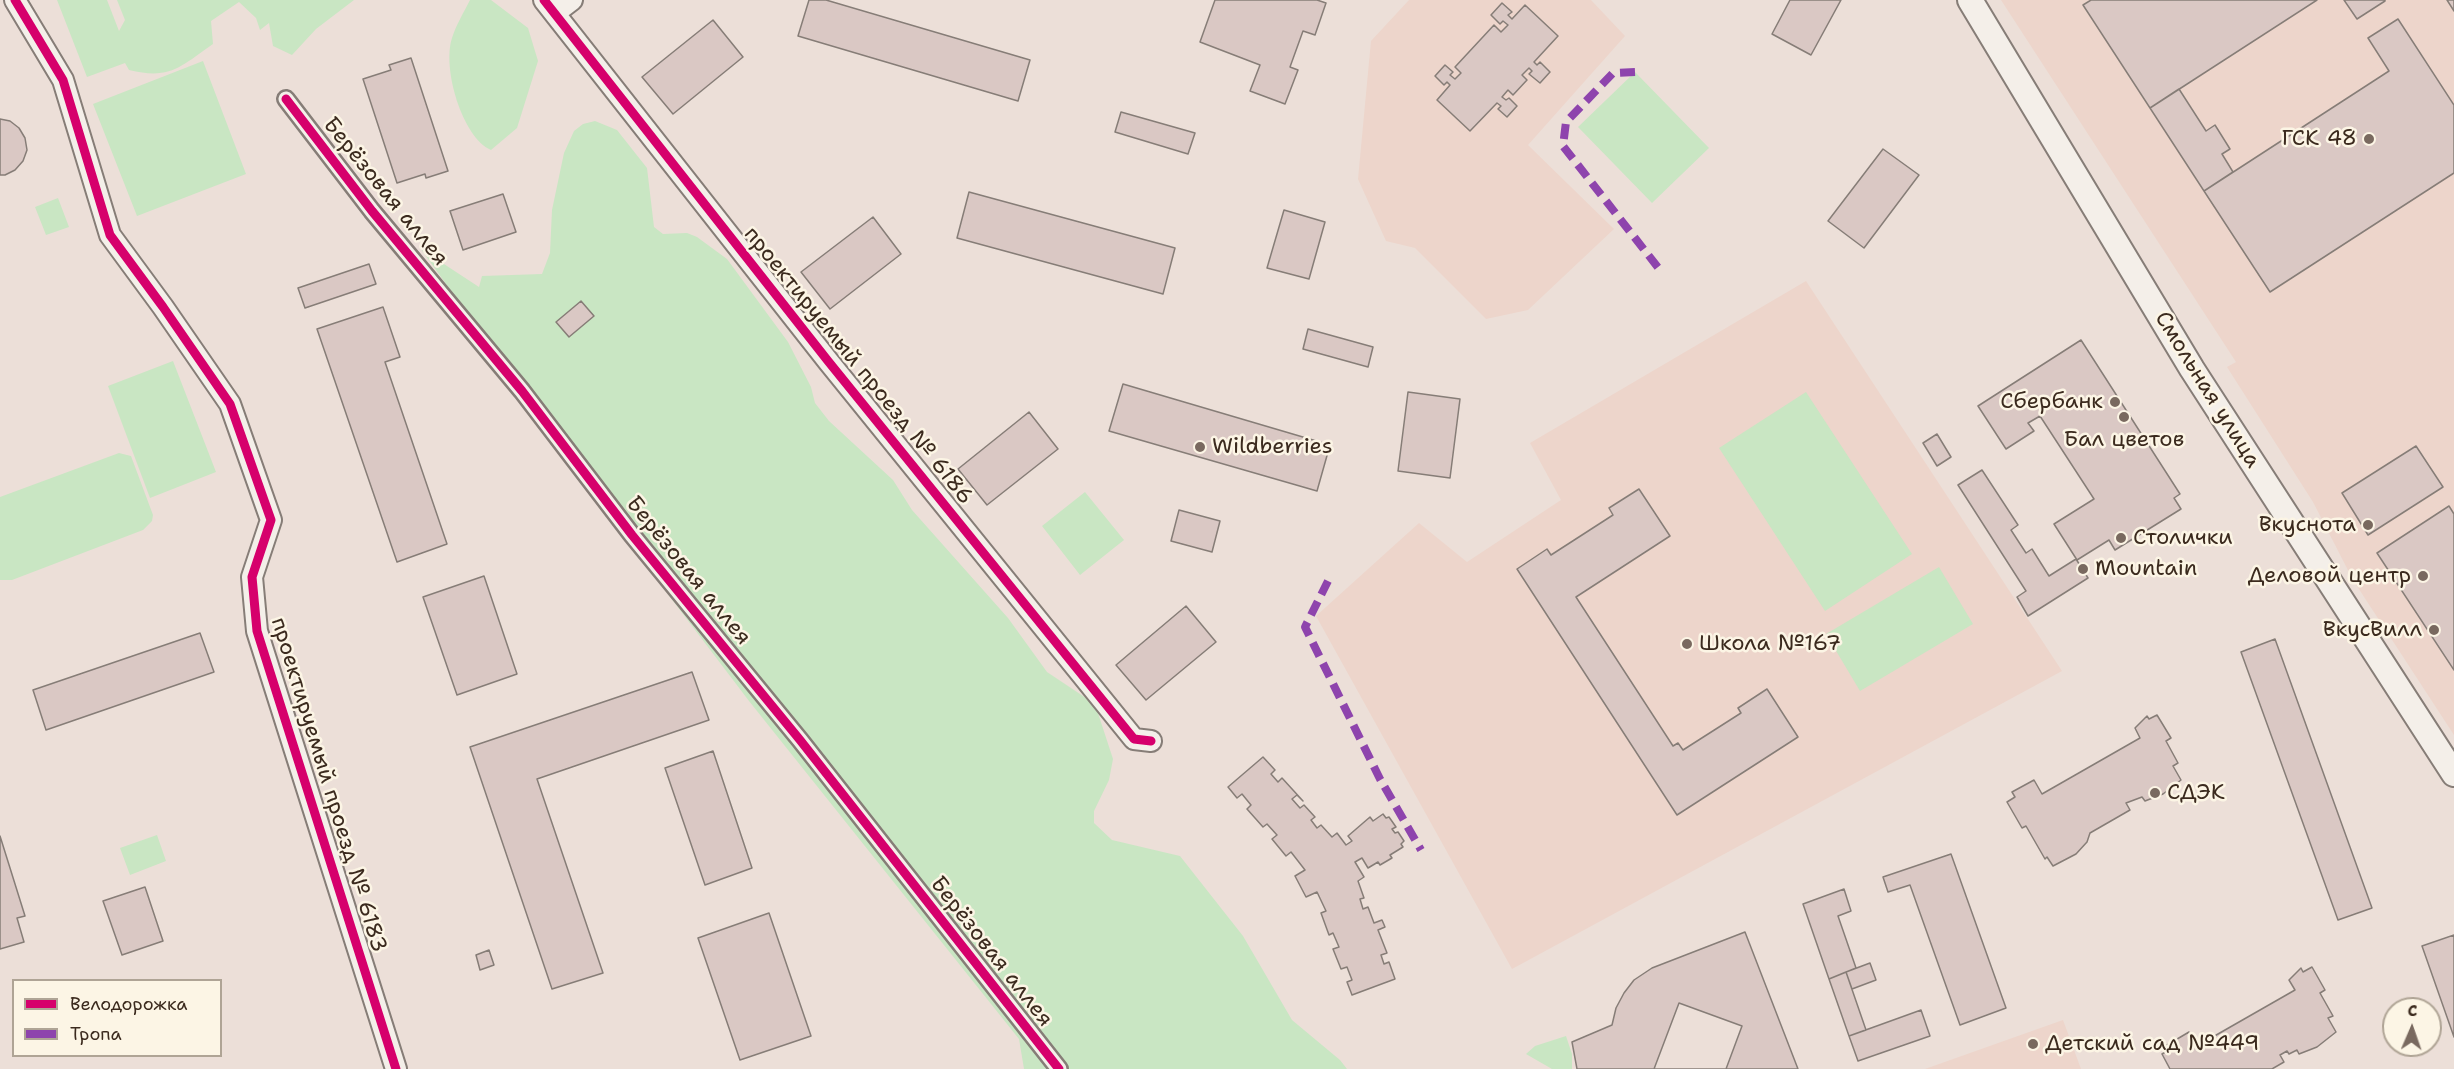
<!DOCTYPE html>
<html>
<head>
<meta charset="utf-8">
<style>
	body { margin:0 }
	#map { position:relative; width:2454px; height:1069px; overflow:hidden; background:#ecdfd8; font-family:"Shantell Sans",sans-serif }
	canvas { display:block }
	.legend { position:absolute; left:12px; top:979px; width:210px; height:78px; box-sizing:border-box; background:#fcf5e5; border:2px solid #afa495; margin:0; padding:8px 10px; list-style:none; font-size:18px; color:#3b2a1e }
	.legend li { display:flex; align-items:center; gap:12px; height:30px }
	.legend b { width:30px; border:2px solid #afa495 }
	.north { position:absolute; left:2382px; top:997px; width:60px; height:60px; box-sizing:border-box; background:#fcf5e5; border:2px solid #afa495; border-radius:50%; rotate:2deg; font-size:16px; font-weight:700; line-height:24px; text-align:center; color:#3b2a1e }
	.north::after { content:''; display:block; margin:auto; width:21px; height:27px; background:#79695f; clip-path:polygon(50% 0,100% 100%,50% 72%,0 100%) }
</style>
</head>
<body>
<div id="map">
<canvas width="2454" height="1069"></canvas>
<ul class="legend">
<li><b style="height:8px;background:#d6006c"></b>Велодорожка</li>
<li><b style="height:8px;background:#8e44ad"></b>Тропа</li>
</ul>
<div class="north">С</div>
</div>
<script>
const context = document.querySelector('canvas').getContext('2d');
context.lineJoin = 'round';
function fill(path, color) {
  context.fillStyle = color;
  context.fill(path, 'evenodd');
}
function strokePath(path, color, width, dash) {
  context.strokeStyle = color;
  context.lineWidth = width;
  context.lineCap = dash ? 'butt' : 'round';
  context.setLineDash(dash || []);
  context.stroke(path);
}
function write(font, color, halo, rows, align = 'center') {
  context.font = font + ' "Shantell Sans",sans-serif';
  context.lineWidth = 5;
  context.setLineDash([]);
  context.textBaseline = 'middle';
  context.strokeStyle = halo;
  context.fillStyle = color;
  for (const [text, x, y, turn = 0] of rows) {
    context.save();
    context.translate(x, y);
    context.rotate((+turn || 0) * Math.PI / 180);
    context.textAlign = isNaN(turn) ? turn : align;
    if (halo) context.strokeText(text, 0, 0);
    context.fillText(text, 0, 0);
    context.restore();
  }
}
const built = new Path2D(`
	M 1409,0 L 1591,0 L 1625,36 L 1528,145 L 1614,229 L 1528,310 L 1486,319 L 1415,248 L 1386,241 L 1358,179 L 1371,41 Z
	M 2001,0 L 2454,0 L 2454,735 L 2353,580 L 2313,502 L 2227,367 L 2236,362 Z
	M 1806,281 L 2062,671 L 1512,969 L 1316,616 L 1419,523 L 1467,562 L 1561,500 L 1530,443 Z
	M 2063,1020 L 2081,1069 L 1925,1069 Z`);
const green = new Path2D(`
	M 57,0 L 107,0 L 119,31 L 125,20 L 117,0 L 354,0 L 316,29 L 292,55 L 273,46 L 269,23 L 260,30 L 256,18 L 239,2 L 211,21 L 213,44 C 180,67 170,80 129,70 L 125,63 L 87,77 Z
	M 470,0 L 491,0 L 528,28 L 538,61 L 517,128 L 491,150 C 462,137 442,68 452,38 C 456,25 464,12 470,0 Z
	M 203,61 L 246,174 L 137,216 L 93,104 Z
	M 1635,72 L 1709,148 L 1652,203 L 1578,127 Z
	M 595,121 L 617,130 L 647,168 L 654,227 L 663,234 L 687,233 L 697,237 L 727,259 L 788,342 L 811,387 L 815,403 L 829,421 L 893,480 L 912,510 L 1008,618 L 1047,672 L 1095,704 L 1113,759 L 1109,780 L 1094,811 L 1094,823 L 1112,840 L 1180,856 L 1243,936 L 1292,1020 L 1340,1060 L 1347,1069 L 1024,1069 L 1019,1039 L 749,701 L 651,572 L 421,249 L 479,287 L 482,276 L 542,274 L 550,253 L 552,210 L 564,153 L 574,131 L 583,124 ZM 581,301 L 594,316 L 569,337 L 556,322 Z
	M 58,198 L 69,227 L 46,235 L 35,207 Z
	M 173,361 L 216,472 L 150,498 L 108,386 Z
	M 1806,392 L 1912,554 L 1825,611 L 1719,448 Z
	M 119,453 L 131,456 L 153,515 L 152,521 L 143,530 L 12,580 L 0,580 L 0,497 Z
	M 1085,492 L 1124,540 L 1080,575 L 1042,526 Z
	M 1939,567 L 1973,624 L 1860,691 L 1826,634 Z
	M 157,835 L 166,861 L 130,875 L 120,848 Z
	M 1566,1036 L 1572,1054 L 1572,1069 L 1552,1069 L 1526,1054 L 1535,1046 Z`);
const building = new Path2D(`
	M 809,0 L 826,0 L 1030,60 L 1018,101 L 798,36 Z
	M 1215,0 L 1317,0 L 1326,3 L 1315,35 L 1303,31 L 1290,67 L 1298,70 L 1285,104 L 1250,91 L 1260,65 L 1200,42 Z
	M 1790,0 L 1841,0 L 1811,55 L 1772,34 Z
	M 2091,0 L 2317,0 L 2150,108 L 2083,5 Z
	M 2344,0 L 2385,0 L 2385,1 L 2357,19 Z
	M 2447,0 L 2454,0 L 2454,11 Z
	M 1502,3 L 1512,12 L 1508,15 L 1512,19 L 1525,5 L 1558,36 L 1534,62 L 1537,65 L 1540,62 L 1550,72 L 1540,83 L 1529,74 L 1532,71 L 1529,68 L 1522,75 L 1527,80 L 1513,95 L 1508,90 L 1502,97 L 1506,100 L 1509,98 L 1517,106 L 1507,117 L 1498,109 L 1501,106 L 1497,103 L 1470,131 L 1437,100 L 1450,85 L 1447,82 L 1444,85 L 1435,76 L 1445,65 L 1453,72 L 1450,75 L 1455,79 L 1461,73 L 1455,67 L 1494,25 L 1501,32 L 1508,25 L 1503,21 L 1500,24 L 1491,15 Z
	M 2398,19 L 2454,105 L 2454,173 L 2270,292 L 2204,191 L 2389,71 L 2368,38 Z
	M 713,20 L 743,57 L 673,114 L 642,77 Z
	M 411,58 L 448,171 L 426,178 L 425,174 L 397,183 L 363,79 L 391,70 L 389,65 Z
	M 2179,89 L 2206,131 L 2215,125 L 2230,149 L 2222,154 L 2233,172 L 2204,191 L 2150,108 Z
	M 1121,112 L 1195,133 L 1188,154 L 1115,132 Z
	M 0,119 L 10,121 L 19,128 L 25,138 L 27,150 L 23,161 L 15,170 L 5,175 L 0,175 Z
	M 1883,149 L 1919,175 L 1864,248 L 1828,221 Z
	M 969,192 L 1175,248 L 1163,294 L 957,238 Z
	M 503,194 L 516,232 L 463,250 L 450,211 Z
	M 1284,210 L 1325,222 L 1309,279 L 1267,268 Z
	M 873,217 L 901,254 L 830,309 L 801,272 Z
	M 369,264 L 376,284 L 305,308 L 298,288 Z
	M 581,301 L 594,316 L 569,337 L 556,322 Z
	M 383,307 L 400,357 L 385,362 L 447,544 L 397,562 L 317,329 Z
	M 1308,329 L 1373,347 L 1368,367 L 1303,349 Z
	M 2081,340 L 2180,494 L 2174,498 L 2181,509 L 2115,550 L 2109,540 L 2077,560 L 2054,524 L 2094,499 L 2040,416 L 2028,423 L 2034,431 L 2006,449 L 1978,406 Z
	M 1123,384 L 1330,445 L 1317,491 L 1109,431 Z
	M 1408,392 L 1460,399 L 1450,478 L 1398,471 Z
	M 1029,412 L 1058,449 L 987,505 L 958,469 Z
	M 1937,434 L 1951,457 L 1937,466 L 1923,443 Z
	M 2416,446 L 2443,487 L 2368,535 L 2342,493 Z
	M 1982,470 L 2018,525 L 2011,530 L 2026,553 L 2032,549 L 2049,576 L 2076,559 L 2088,578 L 2028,616 L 2017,597 L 2026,591 L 1958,485 Z
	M 1639,489 L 1670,536 L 1576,597 L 1673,746 L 1678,743 L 1683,750 L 1741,713 L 1738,708 L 1767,689 L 1798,737 L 1677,815 L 1517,569 L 1547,549 L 1551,555 L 1613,515 L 1609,508 Z
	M 2449,506 L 2454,514 L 2454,670 L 2377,553 Z
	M 1179,510 L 1220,521 L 1212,552 L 1171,541 Z
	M 484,576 L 517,674 L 457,695 L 423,597 Z
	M 1186,606 L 1216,642 L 1146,700 L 1116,665 Z
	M 200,633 L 214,672 L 46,730 L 33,690 Z
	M 2275,639 L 2372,908 L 2338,920 L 2241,652 Z
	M 692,672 L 709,720 L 537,779 L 603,973 L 552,989 L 470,747 Z
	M 2157,715 L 2171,738 L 2166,741 L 2178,763 L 2173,766 L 2181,780 L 2163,794 L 2145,801 L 2142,797 L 2126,803 L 2130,810 L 2090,833 L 2087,842 L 2076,854 L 2053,866 L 2047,857 L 2045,859 L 2026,826 L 2022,828 L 2007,802 L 2015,797 L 2012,792 L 2034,780 L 2042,794 L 2140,738 L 2135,728 L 2147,716 L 2149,719 Z
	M 713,751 L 752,868 L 705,885 L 665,768 Z
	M 1263,757 L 1275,770 L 1271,774 L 1278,782 L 1282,778 L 1303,801 L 1297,795 L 1292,799 L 1300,808 L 1304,805 L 1315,817 L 1311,820 L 1317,828 L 1321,825 L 1332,837 L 1337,833 L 1346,845 L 1352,841 L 1348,836 L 1370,817 L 1373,821 L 1383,814 L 1386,818 L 1389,817 L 1396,827 L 1392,829 L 1395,833 L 1398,832 L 1404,841 L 1401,844 L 1403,847 L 1390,855 L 1392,858 L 1380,865 L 1378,862 L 1368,868 L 1362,858 L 1355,862 L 1364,877 L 1358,881 L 1364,898 L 1360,899 L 1363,909 L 1368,907 L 1374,923 L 1382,920 L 1385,927 L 1378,930 L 1387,953 L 1381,955 L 1384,964 L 1389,962 L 1395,979 L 1352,995 L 1347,982 L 1352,980 L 1347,967 L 1341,969 L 1333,949 L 1339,947 L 1333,933 L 1329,935 L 1321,913 L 1326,911 L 1317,892 L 1306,897 L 1295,876 L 1305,870 L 1291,852 L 1286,856 L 1272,839 L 1277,835 L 1267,824 L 1263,827 L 1247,809 L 1251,805 L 1242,794 L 1237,798 L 1228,787 Z
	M 0,836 L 25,916 L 17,918 L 24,942 L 0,949 Z
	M 1951,854 L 2006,1008 L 1960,1025 L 1910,885 L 1888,892 L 1883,877 Z
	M 145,887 L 163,941 L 122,955 L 103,901 Z
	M 1844,889 L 1851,911 L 1838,916 L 1856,968 L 1829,979 L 1803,904 Z
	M 769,913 L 811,1036 L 740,1060 L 698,938 Z
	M 1745,932 L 1798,1069 L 1577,1069 L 1572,1042 L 1612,1025 L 1616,1008 L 1624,993 L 1634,980 L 1652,968 Z
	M 2454,935 L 2454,1037 L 2422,946 Z
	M 489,950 L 494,965 L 480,970 L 476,955 Z
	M 1870,963 L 1876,980 L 1852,989 L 1846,972 Z
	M 2312,967 L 2325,990 L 2320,993 L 2333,1016 L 2328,1018 L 2336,1032 L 2317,1047 L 2299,1054 L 2297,1050 L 2289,1054 L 2287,1051 L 2280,1055 L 2284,1062 L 2272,1069 L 2170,1069 L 2162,1054 L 2169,1050 L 2167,1045 L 2189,1032 L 2197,1046 L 2295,990 L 2289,980 L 2301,968 L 2303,972 Z
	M 1846,972 L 1866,1030 L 1849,1036 L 1829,979 Z
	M 1679,1003 L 1742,1026 L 1726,1069 L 1654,1069 Z
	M 1921,1010 L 1930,1036 L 1858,1061 L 1849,1036 Z`);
const pedestrian = new Path2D(`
	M 286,99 L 372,211 L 522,391 L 632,535 L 800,740 L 1059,1069`);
const minor = new Path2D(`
	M 15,0 L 63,80 L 110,235 L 163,307 L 230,404 L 271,520 L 252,577 L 257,631 L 396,1069
	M 544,0 L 828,361 L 1134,739 L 1151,741
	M 555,13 L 572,0`);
const tertiary = new Path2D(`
	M 1970,0 L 2192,369 L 2454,774`);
const quiet = new Path2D(`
	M 1635,72 L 1613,73 L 1566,122 L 1563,146 L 1660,270
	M 1328,581 L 1305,627 L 1380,779 L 1421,850`);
const cycleway = new Path2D(`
	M 15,0 L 63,80 L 110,235 L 163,307 L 230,404 L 271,520 L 252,577 L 257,631 L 396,1069
	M 544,0 L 828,361 L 1134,739 L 1151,741
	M 286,99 L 372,211 L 522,391 L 632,535 L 800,740 L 1059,1069`);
const markers = [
	[2369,139,6,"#79695f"],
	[2115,402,6,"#79695f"],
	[2124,417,6,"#79695f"],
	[1200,447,6,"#79695f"],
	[2368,525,6,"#79695f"],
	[2121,538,6,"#79695f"],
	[2083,569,6,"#79695f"],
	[2423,576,6,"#79695f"],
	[2434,630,6,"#79695f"],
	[1687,644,6,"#79695f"],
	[2155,793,6,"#79695f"],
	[2033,1044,6,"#79695f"]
];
const poiNames = [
	["ГСК 48",2357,139,"right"],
	["Сбербанк",2103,402,"right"],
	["Бал цветов",2124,440,"center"],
	["Wildberries",1212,447],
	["Вкуснота",2356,525,"right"],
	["Столички",2133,538],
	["Mountain",2095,569],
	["Деловой центр",2411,576,"right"],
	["ВкусВилл",2422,630,"right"],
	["Школа №167",1699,644],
	["СДЭК",2167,793],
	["Детский сад №449",2045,1044]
];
const streetNames = [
	["Берёзовая аллея",385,192,51],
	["проектируемый проезд № 6186",858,366,51],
	["Смольная улица",2207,390,58],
	["Берёзовая аллея",688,571,51],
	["проектируемый проезд № 6183",328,785,73],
	["Берёзовая аллея",991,952,52]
];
fill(built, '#edd5cb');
fill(green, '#c9e6c3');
fill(building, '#dac8c4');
strokePath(building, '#867d77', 1.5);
strokePath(pedestrian, '#867d77', 20);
strokePath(minor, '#867d77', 24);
strokePath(tertiary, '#867d77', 28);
strokePath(pedestrian, '#f4efe9', 15);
strokePath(minor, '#f4efe9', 20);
strokePath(tertiary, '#f4efe9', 24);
strokePath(quiet, '#8e44ad', 8, [15, 8]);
strokePath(cycleway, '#d6006c', 9);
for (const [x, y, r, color] of markers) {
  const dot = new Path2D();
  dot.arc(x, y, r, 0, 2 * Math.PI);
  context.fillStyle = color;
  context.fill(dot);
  strokePath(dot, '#fcf5e5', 2);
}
write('22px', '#3b2a1e', '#fcf5e5', poiNames, 'left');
write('22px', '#3b2a1e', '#fcf5e5', streetNames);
</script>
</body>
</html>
